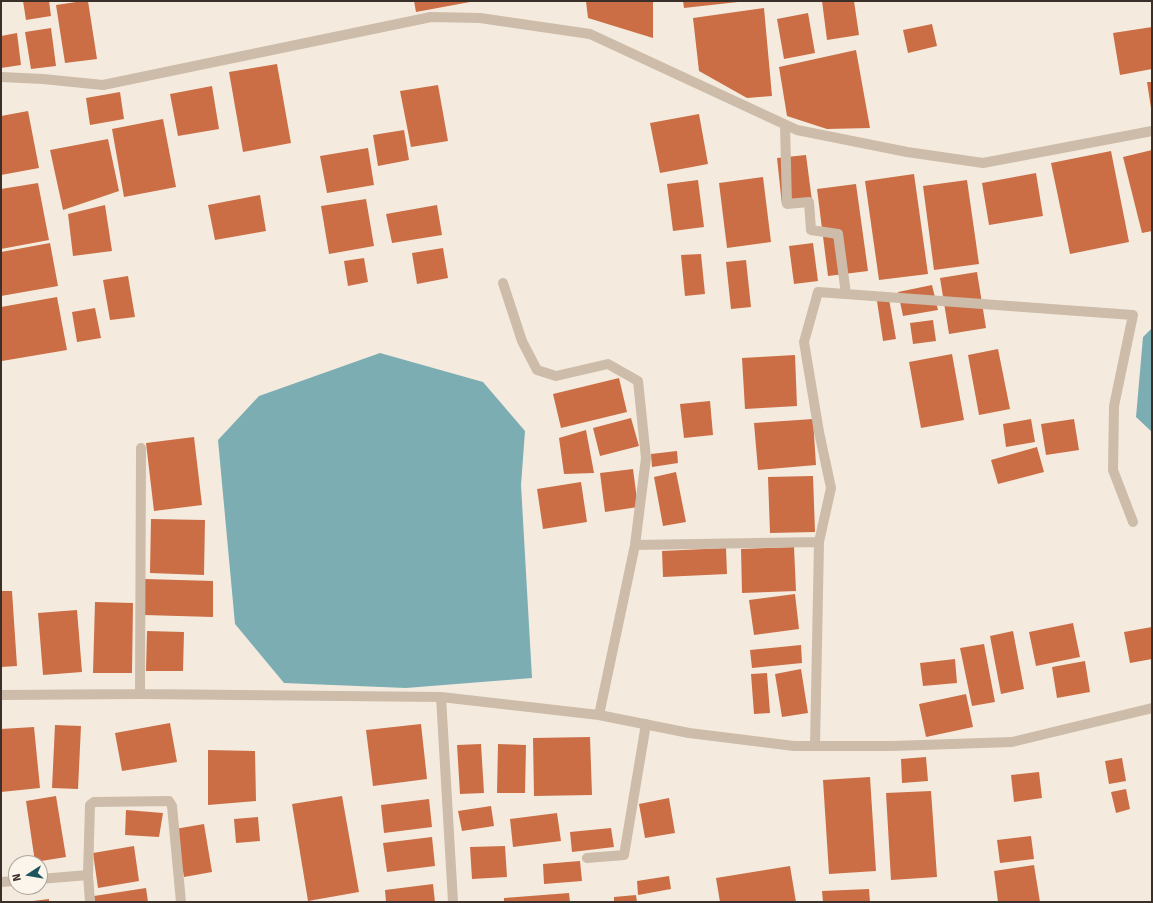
<!DOCTYPE html>
<html>
<head>
<meta charset="utf-8">
<style>
	body { margin:0 }
	#map { position:relative; width:1153px; height:903px; overflow:hidden; background:#f4ebde; font-family:"Fira Sans",sans-serif }
	canvas { display:block }
	.frame { position:absolute; inset:0; border:2px solid #3a2f29; pointer-events:none }
	.north { position:absolute; left:8px; top:855px; width:40px; height:40px; box-sizing:border-box; background:#fbf5eb; border:1px solid #aea69d; border-radius:50%; rotate:258deg; font-size:11px; font-weight:700; line-height:16px; text-align:center; color:#3a2f29 }
	.north::after { content:''; display:block; margin:auto; width:14px; height:18px; background:#1c555d; clip-path:polygon(50% 0,100% 100%,50% 72%,0 100%) }
</style>
</head>
<body>
<div id="map">
<canvas width="1153" height="903"></canvas>
<div class="frame"></div>
<div class="north">N</div>
</div>
<script>
const context = document.querySelector('canvas').getContext('2d');
context.lineJoin = 'round';
function fill(path, color) {
  context.fillStyle = color;
  context.fill(path, 'evenodd');
}
function strokePath(path, color, width, dash) {
  context.strokeStyle = color;
  context.lineWidth = width;
  context.lineCap = dash ? 'butt' : 'round';
  context.setLineDash(dash || []);
  context.stroke(path);
}
const water = new Path2D(`
	M 1152,328 L 1152,432 L 1136,417 L 1143,337 Z
	M 380,353 L 483,382 L 525,431 L 521,485 L 532,678 L 406,688 L 284,683 L 235,624 L 218,440 L 259,396 Z`);
const building = new Path2D(`
	M 23,1 L 49,1 L 51,16 L 26,20 Z
	M 83,1 L 88,1 L 97,59 L 65,63 L 56,5 Z
	M 414,1 L 470,1 L 470,2 L 416,12 Z
	M 586,1 L 653,1 L 653,38 L 588,18 Z
	M 683,1 L 738,1 L 738,2 L 684,8 Z
	M 822,1 L 854,1 L 859,35 L 827,40 Z
	M 764,8 L 772,96 L 747,98 L 699,71 L 693,18 Z
	M 808,13 L 815,53 L 784,59 L 777,19 Z
	M 932,24 L 937,46 L 908,53 L 903,30 Z
	M 1152,27 L 1152,69 L 1120,75 L 1113,33 Z
	M 51,28 L 56,66 L 31,69 L 25,32 Z
	M 17,33 L 21,65 L 1,68 L 1,36 Z
	M 856,50 L 870,128 L 827,129 L 787,116 L 779,67 Z
	M 277,64 L 291,143 L 243,152 L 229,72 Z
	M 1147,82 L 1152,82 L 1152,108 L 1151,108 Z
	M 438,85 L 448,141 L 411,147 L 400,91 Z
	M 212,86 L 219,129 L 178,136 L 170,94 Z
	M 120,92 L 124,119 L 90,125 L 86,98 Z
	M 28,111 L 39,168 L 1,175 L 1,116 Z
	M 699,114 L 708,164 L 660,173 L 650,123 Z
	M 163,119 L 176,187 L 124,197 L 112,129 Z
	M 404,130 L 409,160 L 378,166 L 373,135 Z
	M 108,139 L 119,191 L 63,210 L 50,150 Z
	M 368,148 L 374,185 L 327,193 L 320,156 Z
	M 1152,150 L 1152,231 L 1142,233 L 1123,157 Z
	M 1111,151 L 1129,242 L 1070,254 L 1051,163 Z
	M 806,155 L 812,201 L 782,205 L 777,158 Z
	M 1036,173 L 1043,216 L 989,225 L 982,183 Z
	M 914,174 L 928,274 L 879,280 L 865,181 Z
	M 763,177 L 771,242 L 727,248 L 719,183 Z
	M 698,180 L 704,227 L 673,231 L 667,184 Z
	M 967,180 L 979,264 L 934,270 L 923,186 Z
	M 38,183 L 49,240 L 1,249 L 1,189 Z
	M 856,184 L 868,271 L 828,276 L 817,189 Z
	M 260,195 L 266,231 L 215,240 L 208,205 Z
	M 366,199 L 374,246 L 329,254 L 321,206 Z
	M 105,205 L 112,251 L 73,256 L 68,214 Z
	M 437,205 L 442,235 L 392,243 L 386,214 Z
	M 50,243 L 58,286 L 1,296 L 1,252 Z
	M 813,243 L 818,281 L 794,284 L 789,246 Z
	M 443,248 L 448,278 L 417,284 L 412,253 Z
	M 701,254 L 705,294 L 685,296 L 681,255 Z
	M 364,258 L 368,282 L 348,286 L 344,261 Z
	M 746,260 L 751,307 L 731,309 L 726,262 Z
	M 977,272 L 986,328 L 949,334 L 940,278 Z
	M 128,276 L 135,317 L 110,320 L 103,280 Z
	M 932,285 L 938,310 L 903,316 L 898,292 Z
	M 57,297 L 67,350 L 2,361 L 1,354 L 1,307 Z
	M 889,299 L 896,339 L 883,341 L 877,301 Z
	M 95,308 L 101,338 L 77,342 L 72,312 Z
	M 933,320 L 936,341 L 913,344 L 910,323 Z
	M 998,349 L 1010,409 L 979,415 L 968,355 Z
	M 952,354 L 964,420 L 921,428 L 909,362 Z
	M 795,355 L 797,406 L 745,409 L 742,358 Z
	M 619,378 L 627,412 L 561,428 L 553,394 Z
	M 710,401 L 713,435 L 684,438 L 680,404 Z
	M 631,418 L 639,446 L 600,456 L 593,428 Z
	M 813,419 L 816,465 L 758,470 L 754,423 Z
	M 1031,419 L 1035,442 L 1006,447 L 1003,424 Z
	M 1074,419 L 1079,450 L 1046,455 L 1041,424 Z
	M 586,430 L 594,473 L 564,474 L 559,438 Z
	M 194,437 L 202,505 L 154,511 L 146,443 Z
	M 1037,447 L 1044,472 L 998,484 L 991,460 Z
	M 677,451 L 678,463 L 652,467 L 651,454 Z
	M 633,469 L 638,507 L 605,512 L 600,473 Z
	M 676,472 L 686,522 L 663,526 L 654,477 Z
	M 813,476 L 815,532 L 770,533 L 768,477 Z
	M 581,482 L 587,522 L 543,529 L 537,489 Z
	M 151,519 L 205,520 L 204,575 L 150,573 Z
	M 794,547 L 796,591 L 742,593 L 741,549 Z
	M 726,548 L 727,574 L 663,577 L 662,551 Z
	M 145,579 L 213,581 L 213,617 L 144,615 Z
	M 1,591 L 12,591 L 17,666 L 1,667 Z
	M 795,594 L 799,629 L 754,635 L 749,600 Z
	M 95,602 L 133,603 L 132,673 L 93,673 Z
	M 77,610 L 82,672 L 43,675 L 38,613 Z
	M 1073,623 L 1080,657 L 1036,666 L 1029,632 Z
	M 1152,627 L 1152,659 L 1130,663 L 1124,632 Z
	M 147,631 L 184,632 L 183,671 L 146,671 Z
	M 1013,631 L 1024,689 L 1001,694 L 990,636 Z
	M 984,644 L 995,702 L 972,706 L 960,648 Z
	M 801,645 L 802,663 L 752,668 L 750,650 Z
	M 955,659 L 957,683 L 923,686 L 920,663 Z
	M 1085,661 L 1090,692 L 1057,698 L 1052,667 Z
	M 801,669 L 808,713 L 782,717 L 775,674 Z
	M 767,673 L 770,713 L 754,714 L 751,674 Z
	M 966,694 L 973,727 L 926,737 L 919,704 Z
	M 170,723 L 177,762 L 122,771 L 115,733 Z
	M 421,724 L 427,779 L 373,786 L 366,730 Z
	M 55,725 L 81,726 L 78,789 L 52,788 Z
	M 34,727 L 40,788 L 1,792 L 1,729 Z
	M 590,737 L 592,795 L 534,796 L 533,738 Z
	M 481,744 L 484,793 L 460,794 L 457,745 Z
	M 498,744 L 526,745 L 525,793 L 497,793 Z
	M 208,750 L 255,751 L 256,801 L 208,805 Z
	M 926,757 L 928,781 L 902,783 L 901,759 Z
	M 1122,758 L 1126,781 L 1109,784 L 1105,761 Z
	M 1039,772 L 1042,798 L 1014,802 L 1011,775 Z
	M 870,777 L 876,871 L 829,874 L 823,780 Z
	M 1126,789 L 1130,809 L 1116,813 L 1111,792 Z
	M 931,791 L 937,877 L 891,880 L 886,793 Z
	M 56,796 L 66,857 L 35,862 L 26,801 Z
	M 342,796 L 359,892 L 308,901 L 292,804 Z
	M 669,798 L 675,833 L 645,838 L 639,804 Z
	M 429,799 L 432,827 L 384,833 L 381,805 Z
	M 491,806 L 494,826 L 462,831 L 458,811 Z
	M 126,810 L 163,813 L 159,837 L 125,835 Z
	M 557,813 L 561,841 L 513,847 L 510,819 Z
	M 258,817 L 260,841 L 236,843 L 234,819 Z
	M 204,824 L 212,872 L 184,877 L 175,829 Z
	M 611,828 L 614,847 L 572,852 L 570,832 Z
	M 1031,836 L 1034,859 L 1000,863 L 997,840 Z
	M 432,837 L 435,866 L 387,872 L 383,843 Z
	M 134,846 L 139,881 L 98,888 L 93,853 Z
	M 505,846 L 507,877 L 472,879 L 470,847 Z
	M 580,861 L 582,881 L 544,884 L 543,864 Z
	M 1034,865 L 1040,902 L 998,902 L 994,871 Z
	M 790,866 L 796,902 L 720,902 L 716,878 Z
	M 669,876 L 671,889 L 638,895 L 637,881 Z
	M 433,884 L 435,902 L 386,902 L 385,890 Z
	M 146,888 L 148,902 L 95,902 L 94,896 Z
	M 869,889 L 870,902 L 823,902 L 822,891 Z
	M 569,893 L 570,902 L 504,902 L 504,898 Z
	M 636,895 L 637,902 L 614,902 L 614,897 Z
	M 49,899 L 49,902 L 33,902 L 33,901 Z`);
const minor = new Path2D(`
	M 1,77 L 43,79 L 103,85 L 431,17 L 480,18 L 590,34 L 797,130 L 907,152 L 983,163 L 1152,131
	M 785,125 L 787,204 L 809,202 L 811,230 L 838,234 L 846,294
	M 503,283 L 522,341 L 537,370 L 556,376 L 608,364 L 638,381 L 646,458 L 635,545 L 599,715
	M 819,542 L 831,488 L 819,432 L 804,342 L 818,292 L 1133,315 L 1114,406 L 1113,470 L 1133,522
	M 635,545 L 819,542 L 815,746
	M 140,694 L 141,448
	M 1,695 L 140,694 L 441,697 L 453,902
	M 441,697 L 599,715 L 689,733 L 794,746 L 892,746 L 1012,742 L 1152,708
	M 587,858 L 624,855 L 646,724
	M 88,875 L 90,805 L 94,802 L 169,801 L 172,806 L 181,902
	M 40,879 L 88,875 L 90,902
	M 1,882 L 16,881`);
fill(water, '#7cadb2');
fill(building, '#cb6e45');
strokePath(minor, '#cdbca9', 10);
</script>
</body>
</html>
